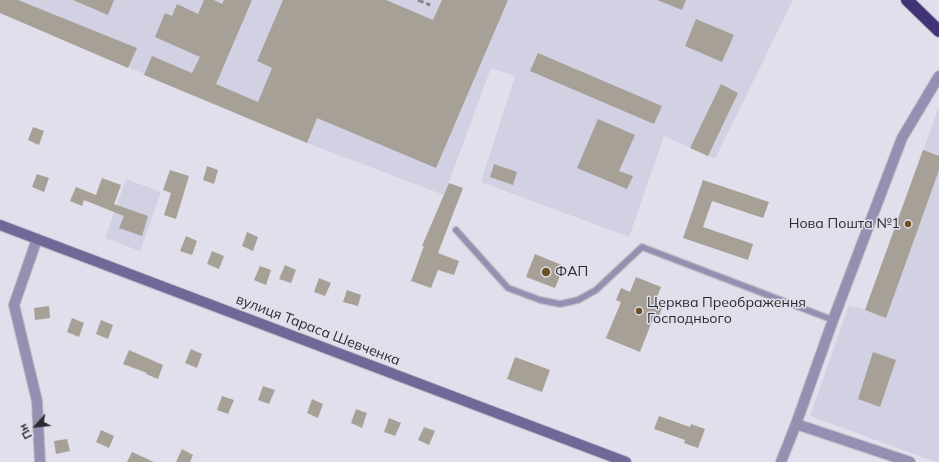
<!DOCTYPE html>
<html>
<head>
<meta charset="utf-8">
<style>
	body { margin:0 }
	#map { position:relative; width:939px; height:462px; overflow:hidden; background:#e0dfeb; font-family:Mulish,sans-serif }
	canvas { display:block }
	.north { position:absolute; left:16px; top:406px; width:40px; height:40px; -webkit-text-stroke:3px #e0dfeb; paint-order:stroke; rotate:243deg; font-size:11px; font-weight:700; line-height:16px; text-align:center; color:#2b2b2f }
	.north::after { content:''; display:block; margin:auto; width:14px; height:18px; background:#2b2b2f; clip-path:polygon(50% 0,100% 100%,50% 72%,0 100%) }
</style>
</head>
<body>
<div id="map">
<canvas width="939" height="462"></canvas>
<div class="north">Пн</div>
</div>
<script>
const context = document.querySelector('canvas').getContext('2d');
context.lineJoin = 'round';
function fill(path, color) {
  context.fillStyle = color;
  context.fill(path, 'evenodd');
}
function strokePath(path, color, width, dash) {
  context.strokeStyle = color;
  context.lineWidth = width;
  context.lineCap = dash ? 'butt' : 'round';
  context.setLineDash(dash || []);
  context.stroke(path);
}
function write(font, color, halo, rows, align = 'center') {
  context.font = font + ' Mulish,sans-serif';
  context.lineWidth = 3;
  context.setLineDash([]);
  context.textBaseline = 'middle';
  context.strokeStyle = halo;
  context.fillStyle = color;
  for (const [text, x, y, turn = 0] of rows) {
    context.save();
    context.translate(x, y);
    context.rotate((+turn || 0) * Math.PI / 180);
    context.textAlign = isNaN(turn) ? turn : align;
    if (halo) context.strokeText(text, 0, 0);
    context.fillText(text, 0, 0);
    context.restore();
  }
}
const built = new Path2D(`
	M 0,0 L 793,0 L 715,159 L 664,136 L 629,237 L 481,182 L 515,76 L 491,68 L 444,195 L 307,143 L 4,14 L 3,15 L 0,14 Z
	M 939,107 L 939,462 L 936,462 L 810,416 L 849,305 L 865,310 Z
	M 126,179 L 161,192 L 140,251 L 105,238 Z`);
const building = new Path2D(`
	M 0,0 L 18,0 L 137,48 L 128,68 L 0,13 Z
	M 73,0 L 114,0 L 108,15 Z
	M 204,0 L 214,0 L 222,4 L 224,0 L 252,0 L 216,84 L 258,102 L 272,68 L 257,61 L 283,0 L 386,0 L 433,20 L 442,0 L 508,0 L 436,168 L 317,118 L 307,143 L 144,75 L 152,56 L 192,73 L 200,57 L 155,37 L 165,13 L 172,16 L 177,4 L 198,14 Z
	M 657,0 L 686,0 L 682,10 Z
	M 696,19 L 734,35 L 722,62 L 685,46 Z
	M 538,53 L 662,106 L 654,124 L 530,71 Z
	M 721,84 L 738,93 L 708,156 L 690,148 Z
	M 598,119 L 635,135 L 619,171 L 633,176 L 627,189 L 577,168 Z
	M 33,127 L 44,131 L 39,145 L 28,140 Z
	M 923,150 L 939,156 L 939,170 L 886,318 L 865,310 Z
	M 494,164 L 517,172 L 513,185 L 490,177 Z
	M 207,166 L 218,170 L 214,184 L 203,180 Z
	M 170,170 L 189,176 L 176,219 L 164,215 L 171,193 L 163,190 Z
	M 37,174 L 49,178 L 44,192 L 32,187 Z
	M 102,178 L 121,185 L 114,204 L 148,216 L 142,236 L 119,228 L 124,216 L 84,200 L 82,206 L 70,201 L 76,187 L 96,195 Z
	M 703,180 L 769,202 L 763,218 L 712,201 L 703,227 L 753,244 L 748,260 L 683,238 Z
	M 449,183 L 463,188 L 438,253 L 459,261 L 454,275 L 438,270 L 431,288 L 411,281 L 424,246 L 422,246 Z
	M 247,232 L 258,237 L 253,251 L 242,246 Z
	M 186,236 L 197,241 L 192,255 L 180,251 Z
	M 212,251 L 224,256 L 219,269 L 207,264 Z
	M 535,254 L 564,266 L 555,288 L 526,277 Z
	M 285,265 L 296,270 L 291,283 L 279,279 Z
	M 260,266 L 271,270 L 266,285 L 254,280 Z
	M 636,277 L 661,287 L 655,302 L 663,306 L 658,318 L 654,316 L 640,352 L 606,338 L 621,302 L 616,300 L 621,288 L 630,292 Z
	M 319,278 L 331,283 L 325,296 L 314,292 Z
	M 347,290 L 361,295 L 358,306 L 343,302 Z
	M 49,306 L 50,318 L 35,320 L 34,308 Z
	M 72,318 L 84,323 L 79,337 L 67,332 Z
	M 101,320 L 113,325 L 108,339 L 96,334 Z
	M 191,349 L 202,354 L 197,368 L 185,363 Z
	M 129,350 L 163,365 L 158,379 L 146,374 L 147,373 L 123,364 Z
	M 873,352 L 896,360 L 880,407 L 858,399 Z
	M 515,357 L 550,370 L 542,392 L 507,379 Z
	M 263,386 L 275,390 L 269,404 L 258,400 Z
	M 222,396 L 234,400 L 228,414 L 217,410 Z
	M 312,399 L 323,404 L 318,418 L 307,413 Z
	M 356,409 L 367,413 L 362,428 L 351,423 Z
	M 659,416 L 690,427 L 691,424 L 705,429 L 698,448 L 684,443 L 685,440 L 654,429 Z
	M 389,418 L 401,423 L 395,436 L 384,432 Z
	M 424,427 L 435,431 L 429,445 L 418,440 Z
	M 101,430 L 114,436 L 109,448 L 96,442 Z
	M 67,439 L 70,451 L 56,454 L 54,441 Z
	M 182,449 L 193,455 L 190,462 L 176,462 Z
	M 132,452 L 154,462 L 127,462 Z`);
const lane = new Path2D(`
	M 456,230 L 508,288 L 540,300 L 560,304 L 578,300 L 596,290 L 642,247 L 833,320`);
const street = new Path2D(`
	M 37,239 L 14,305 L 37,401 L 40,462
	M 796,424 L 910,462
	M 781,462 L 796,424 L 833,320 L 902,138 L 939,76`);
const secondary = new Path2D(`
	M 0,225 L 626,462`);
const highway = new Path2D(`
	M 907,0 L 939,31`);
const rail = new Path2D(`
	M 418,0 L 430,5`);
const markers = [
	[908,224,4,"#6f5125"],
	[546,272,5,"#6f5125"],
	[639,311,4,"#6f5125"]
];
const poiNames = [
	["Нова Пошта №1",900,224,"right"],
	["ФАП",555,272],
	["Церква Преображення",647,303],
	["Господнього",647,319]
];
const streetNames = [
	["вулиця Тараса Шевченка",318,330,21]
];
fill(built, '#d2d0e3');
fill(building, '#a7a097');
strokePath(lane, '#bcbbc5', 8);
strokePath(street, '#bcbbc5', 12);
strokePath(secondary, '#bcbbc5', 12);
strokePath(highway, '#bcbbc5', 14);
strokePath(lane, '#9490b2', 5.5);
strokePath(street, '#9490b2', 10);
strokePath(secondary, '#706899', 10);
strokePath(highway, '#423276', 12);
strokePath(rail, '#87868e', 3, [6, 3]);
for (const [x, y, r, color] of markers) {
  const dot = new Path2D();
  dot.arc(x, y, r, 0, 2 * Math.PI);
  context.fillStyle = color;
  context.fill(dot);
  strokePath(dot, '#e0dfeb', 1.5);
}
write('14px', '#2b2b2f', '#e0dfeb', poiNames, 'left');
write('14px', '#2b2b2f', '#e0dfeb', streetNames);
</script>
</body>
</html>
